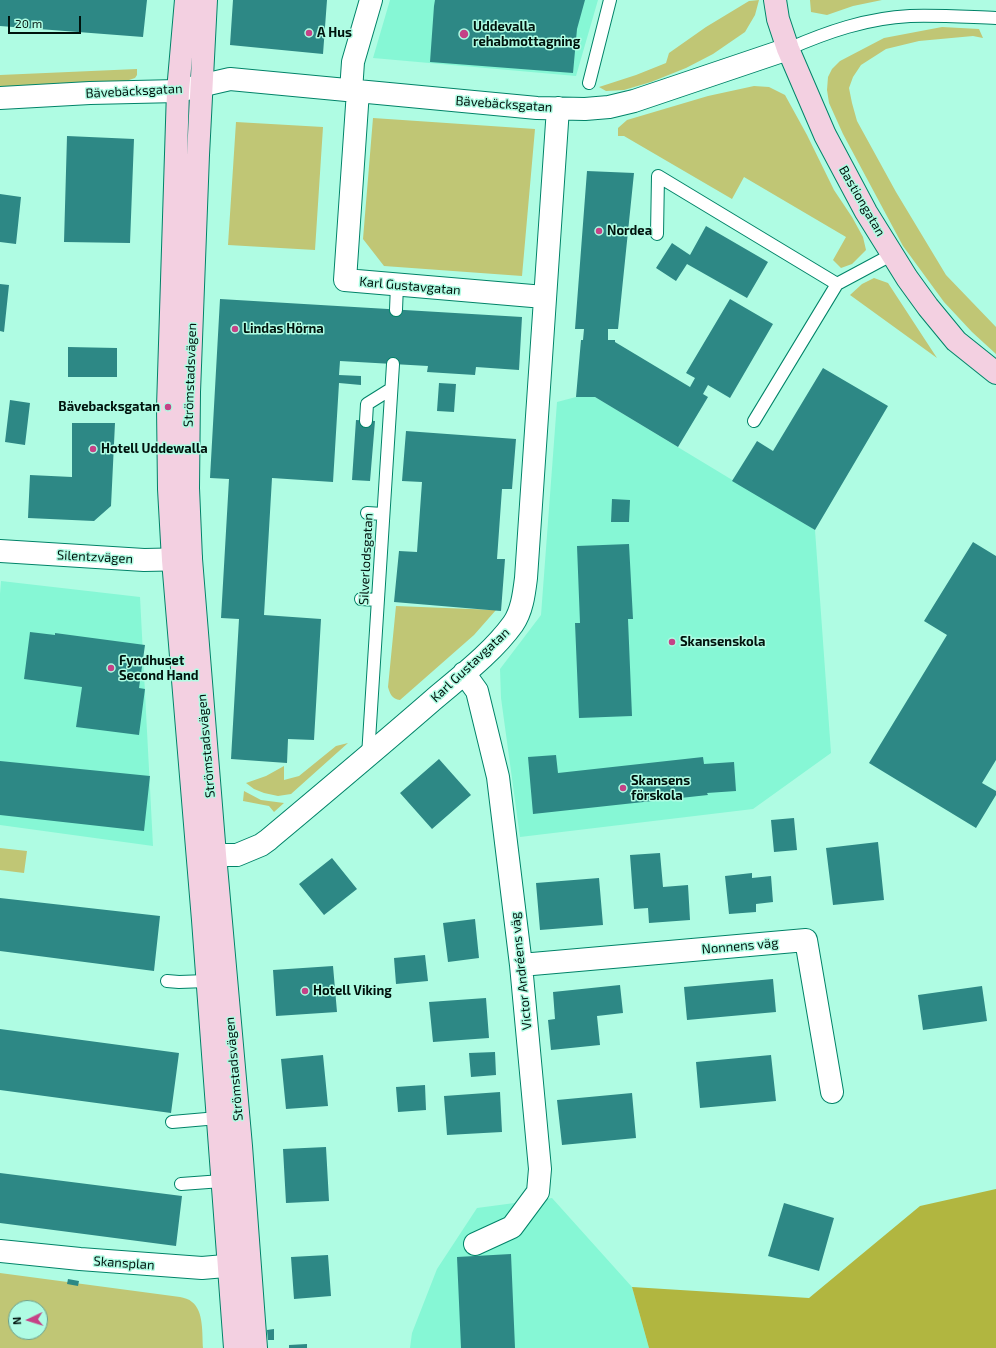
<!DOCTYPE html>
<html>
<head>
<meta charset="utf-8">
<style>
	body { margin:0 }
	#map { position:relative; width:996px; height:1348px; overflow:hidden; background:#affce3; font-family:"Exo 2",sans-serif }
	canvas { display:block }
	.north { position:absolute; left:8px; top:1300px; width:40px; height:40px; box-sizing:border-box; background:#affce3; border:1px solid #699f8d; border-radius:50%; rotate:266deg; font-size:11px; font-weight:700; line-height:16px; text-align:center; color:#00130d }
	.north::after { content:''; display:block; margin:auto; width:14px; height:18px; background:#c54287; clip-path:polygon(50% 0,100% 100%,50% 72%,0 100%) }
	.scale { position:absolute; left:8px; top:16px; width:73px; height:18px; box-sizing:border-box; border:2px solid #00130d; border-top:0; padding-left:5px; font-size:12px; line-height:14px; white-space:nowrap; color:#00130d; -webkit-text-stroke:3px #affce3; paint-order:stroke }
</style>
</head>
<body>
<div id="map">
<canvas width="996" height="1348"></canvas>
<div class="north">N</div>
<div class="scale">20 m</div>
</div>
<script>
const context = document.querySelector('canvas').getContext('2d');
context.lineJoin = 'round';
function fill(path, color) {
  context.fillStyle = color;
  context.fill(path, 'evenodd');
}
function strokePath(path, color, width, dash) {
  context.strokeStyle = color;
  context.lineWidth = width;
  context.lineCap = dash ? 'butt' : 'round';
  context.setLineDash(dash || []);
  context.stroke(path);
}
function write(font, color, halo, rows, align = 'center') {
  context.font = font + ' "Exo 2",sans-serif';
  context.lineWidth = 3;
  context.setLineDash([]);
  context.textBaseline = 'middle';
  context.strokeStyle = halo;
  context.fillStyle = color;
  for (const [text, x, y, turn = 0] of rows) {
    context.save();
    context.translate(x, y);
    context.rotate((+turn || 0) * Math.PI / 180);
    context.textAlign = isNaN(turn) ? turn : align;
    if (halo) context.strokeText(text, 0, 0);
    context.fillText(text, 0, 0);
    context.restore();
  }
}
const built = new Path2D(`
	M 390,0 L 598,0 L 576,76 L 373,58 Z
	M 576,397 L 595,397 L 815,530 L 831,753 L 753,809 L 520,837 L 501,698 L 500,669 L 541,615 L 557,402 Z
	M 1,581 L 140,597 L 153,846 L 0,825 L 0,594 Z
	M 552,1198 L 632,1287 L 649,1348 L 410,1348 L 412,1333 L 437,1269 L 477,1208 Z`);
const green = new Path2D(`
	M 759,0 L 755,15 L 745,32 L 713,54 L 686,68 L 651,82 L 624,90 L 606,91 L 599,87 L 636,75 L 666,63 L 669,53 L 706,27 L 749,1 Z
	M 810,0 L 882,0 L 853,6 L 827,15 L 811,12 Z
	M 942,27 L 979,29 L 983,38 L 973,36 L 919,41 L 886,49 L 861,65 L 853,77 L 849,88 L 852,103 L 857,121 L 896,192 L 946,275 L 996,327 L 996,354 L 972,332 L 944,302 L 903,246 L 843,134 L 829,103 L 827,90 L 828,77 L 832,69 L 840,61 L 884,38 Z
	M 137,69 L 137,75 L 135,78 L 126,81 L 0,87 L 0,75 Z
	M 754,86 L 769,87 L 785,95 L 807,135 L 834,190 L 852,217 L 863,237 L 866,250 L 852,264 L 841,268 L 833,260 L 846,237 L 744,177 L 732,199 L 624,136 L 618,136 L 618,128 L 627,120 L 708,96 Z
	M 373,118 L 535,129 L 522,276 L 384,266 L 363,239 Z
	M 236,122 L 323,127 L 315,250 L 228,245 Z
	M 874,278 L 888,283 L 937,358 L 850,295 L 862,284 Z
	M 396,606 L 496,610 L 474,635 L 400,700 C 392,699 390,694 388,687 Z
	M 348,743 L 291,794 L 278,796 L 264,793 L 254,789 L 246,783 L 266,776 L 284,766 L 284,780 L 299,776 L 336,746 Z
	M 244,791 L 261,800 L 284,803 L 274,812 L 269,806 L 243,801 Z
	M 0,848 L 27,851 L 24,873 L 0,870 Z
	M 0,1273 L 180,1297 C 184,1298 189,1299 192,1302 C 204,1311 202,1334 203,1348 L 0,1348 ZM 16,1308 L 40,1308 L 40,1332 L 16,1332 Z`);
const forest = new Path2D(`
	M 996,1189 L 996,1348 L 649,1348 L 632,1287 L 809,1298 L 920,1206 Z`);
const building = new Path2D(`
	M 0,0 L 147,0 L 143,37 L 0,26 Z
	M 233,0 L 327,0 L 323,54 L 230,45 Z
	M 435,0 L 585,0 L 577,29 L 573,73 L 430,62 L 434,6 Z
	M 67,136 L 134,139 L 130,243 L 64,242 Z
	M 587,171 L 634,173 L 618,329 L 608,329 L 608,340 L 615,340 L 615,342 L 690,387 L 695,378 L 686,373 L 730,299 L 773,324 L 730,398 L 708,385 L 703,394 L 708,397 L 678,447 L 595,397 L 576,397 L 581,340 L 583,340 L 584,329 L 575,329 Z
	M 0,194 L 21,197 L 16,244 L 0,242 Z
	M 706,226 L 768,262 L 747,298 L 687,264 L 676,281 L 656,268 L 672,243 L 690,255 Z
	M 0,284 L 9,285 L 4,332 L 0,331 Z
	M 220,299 L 522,317 L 519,370 L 476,367 L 475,375 L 427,372 L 428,366 L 340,361 L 339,375 L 361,376 L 361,385 L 339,383 L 333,482 L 272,478 L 264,615 L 321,619 L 314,740 L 288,739 L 287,763 L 231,759 L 239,619 L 221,618 L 229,479 L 210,478 Z
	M 68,347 L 117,348 L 117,377 L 68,377 Z
	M 823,368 L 888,406 L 815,530 L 732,481 L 757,441 L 773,451 Z
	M 439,383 L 456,384 L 454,412 L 437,411 Z
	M 10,400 L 30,403 L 25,445 L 5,442 Z
	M 356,420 L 375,421 L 370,481 L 352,480 Z
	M 72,423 L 115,423 L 111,506 L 94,521 L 28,518 L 30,475 L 72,477 Z
	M 406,431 L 516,439 L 512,489 L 502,489 L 497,559 L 505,559 L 501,611 L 394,602 L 399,551 L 417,552 L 422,482 L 402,481 Z
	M 612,499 L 630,500 L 629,522 L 611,522 Z
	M 973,542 L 996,556 L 996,760 L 982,783 L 996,791 L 996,795 L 976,828 L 869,763 L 947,635 L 924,621 Z
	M 629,544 L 633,619 L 628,619 L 632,716 L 579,718 L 575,623 L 580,623 L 577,546 Z
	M 30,632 L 55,635 L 55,633 L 145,645 L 139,688 L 145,689 L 139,735 L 76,727 L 82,687 L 24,679 Z
	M 556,755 L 558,773 L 703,757 L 704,764 L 734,762 L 736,791 L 707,793 L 708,795 L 533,814 L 528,757 Z
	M 439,759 L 471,795 L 432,829 L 400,793 Z
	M 0,761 L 150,776 L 144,831 L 0,815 Z
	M 794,818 L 797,850 L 774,852 L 771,820 Z
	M 878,842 L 884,900 L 833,905 L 826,848 Z
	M 660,853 L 663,887 L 688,885 L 690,920 L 649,923 L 648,908 L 634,909 L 630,855 Z
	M 332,858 L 357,889 L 324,915 L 299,884 Z
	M 752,873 L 752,878 L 771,876 L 773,902 L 756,904 L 756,912 L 729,914 L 725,876 Z
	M 599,878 L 603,925 L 540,930 L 536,883 Z
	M 0,898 L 160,916 L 154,971 L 0,951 Z
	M 475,919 L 479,958 L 448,962 L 443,923 Z
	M 425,955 L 428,981 L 396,984 L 394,958 Z
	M 333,966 L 337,1012 L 276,1016 L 273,970 Z
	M 773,979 L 776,1012 L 687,1020 L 684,987 Z
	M 620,985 L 623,1013 L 597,1016 L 600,1045 L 551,1050 L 548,1020 L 555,1019 L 553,992 Z
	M 982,986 L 987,1021 L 923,1030 L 918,995 Z
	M 486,998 L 489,1038 L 433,1042 L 429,1002 Z
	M 0,1029 L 179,1053 L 171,1113 L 0,1090 Z
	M 495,1052 L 496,1075 L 471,1077 L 469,1053 Z
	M 323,1055 L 328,1106 L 286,1109 L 281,1059 Z
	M 771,1055 L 776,1101 L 700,1108 L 696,1062 Z
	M 425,1085 L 426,1110 L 398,1112 L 396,1087 Z
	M 500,1092 L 502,1132 L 447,1135 L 444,1096 Z
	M 632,1093 L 636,1138 L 562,1145 L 557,1100 Z
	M 326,1147 L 329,1201 L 286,1203 L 283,1149 Z
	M 0,1173 L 182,1196 L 176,1246 L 0,1223 Z
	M 784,1203 L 834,1218 L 819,1271 L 768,1256 Z
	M 511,1254 L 515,1348 L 461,1348 L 457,1257 Z
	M 328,1255 L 331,1296 L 294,1299 L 291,1257 Z
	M 68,1279 L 79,1281 L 78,1286 L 67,1284 Z
	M 274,1329 L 274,1340 L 268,1340 L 267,1330 Z
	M 307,1344 L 307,1348 L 289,1348 L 289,1345 Z`);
const service = new Path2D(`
	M 788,49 C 827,32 867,18 910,16 C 938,15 967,17 996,18
	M 589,83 L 610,0
	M 657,234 L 658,176 L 837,284
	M 396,310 L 397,285
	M 366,421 L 367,404 L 391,389
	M 754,421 L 837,284 L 893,254
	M 367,513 L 383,514
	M 361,599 L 378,600
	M 368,756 L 393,364
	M 167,981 L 179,982 L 207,981
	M 172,1122 L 218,1118
	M 181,1184 L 222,1181`);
const minor = new Path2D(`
	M 351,91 L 353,62 L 371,0
	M 358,91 L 345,280 L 544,297
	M 0,98 L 90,93 L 178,91 L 230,79 L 537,108 L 585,109 L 609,107 L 634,101 L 788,49
	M 0,551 L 144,560 L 191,559
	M 464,673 L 477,691 L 498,777 L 521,965 L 540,1169 L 538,1192 L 512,1227 L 475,1244
	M 198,855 L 237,855 L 261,845 L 268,840 C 324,793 379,747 433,700 C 460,677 492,653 513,624 C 522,611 524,594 526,578 L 558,108
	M 521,965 L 806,940 L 832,1092
	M 0,1251 L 80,1259 L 202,1268 L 248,1264`);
const secondary = new Path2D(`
	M 186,0 L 178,91 L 176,154 L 168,407 L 169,489 L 173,560 L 203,920 L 235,1348
	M 206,0 L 198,155 L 189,392 L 188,488 L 191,559 L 215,855 L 241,1146 L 256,1348
	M 775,0 L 778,19 L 788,49 L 825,135 L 866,212 L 907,278 L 928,307 L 956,341 L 996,373`);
const markers = [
	[309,33,4,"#c54287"],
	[464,34,5,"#c54287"],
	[599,231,4,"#c54287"],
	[235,329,4,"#c54287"],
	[168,407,4,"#c54287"],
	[93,449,4,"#c54287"],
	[672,642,4,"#c54287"],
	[111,668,4,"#c54287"],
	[623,788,4,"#c54287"],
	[305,991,4,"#c54287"]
];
const poiNames = [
	["Uddevalla",473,27],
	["rehabmottagning",473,42],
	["A Hus",317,33],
	["Nordea",607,231],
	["Lindas Hörna",243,329],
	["Bävebacksgatan",160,407,"right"],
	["Hotell Uddewalla",101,449],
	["Skansenskola",680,642],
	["Fyndhuset",119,661],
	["Second Hand",119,676],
	["Skansens",631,781],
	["förskola",631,796],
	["Hotell Viking",313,991]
];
const streetNames = [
	["Bävebäcksgatan",134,91,-3],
	["Bävebäcksgatan",504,104,4],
	["Bastiongatan",862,201,60],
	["Karl Gustavgatan",410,286,5],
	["Strömstadsvägen",190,375,-88],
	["Silentzvägen",95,557,3],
	["Silverlodsgatan",366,559,-87],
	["Karl Gustavgatan",470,665,-43],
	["Strömstadsvägen",206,746,-95],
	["Nonnens väg",740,946,-5],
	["Victor Andréens väg",521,971,-96],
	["Strömstadsvägen",234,1069,-95],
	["Skansplan",124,1263,4]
];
fill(built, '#86f7d5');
fill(green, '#c0c675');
fill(forest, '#b1b640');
fill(building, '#2d8885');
strokePath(service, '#018368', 14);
strokePath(minor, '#018368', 24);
strokePath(secondary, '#018368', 24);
strokePath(service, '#fff', 12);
strokePath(minor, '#fff', 22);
strokePath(secondary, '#f3d0e1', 22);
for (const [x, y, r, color] of markers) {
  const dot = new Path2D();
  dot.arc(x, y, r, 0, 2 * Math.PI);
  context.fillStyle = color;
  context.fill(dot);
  strokePath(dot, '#affce3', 1.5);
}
write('bold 13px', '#00130d', '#affce3', poiNames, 'left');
write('13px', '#00130d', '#affce3', streetNames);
</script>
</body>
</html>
